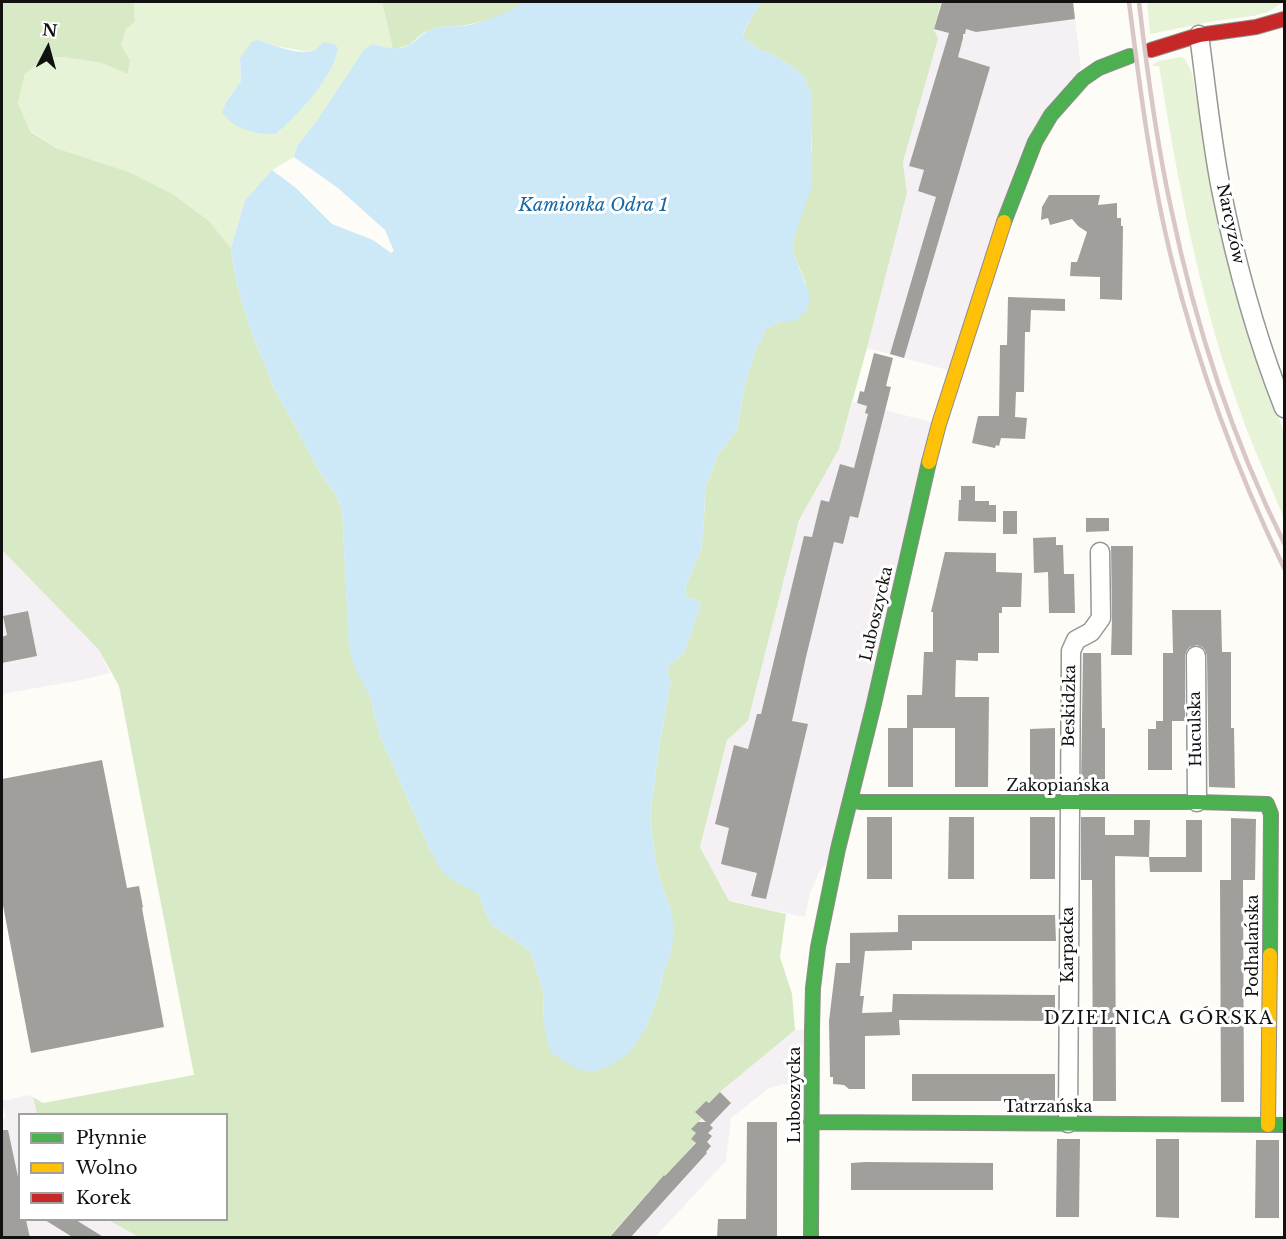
<!DOCTYPE html>
<html>
<head>
<meta charset="utf-8">
<style>
	body { margin:0 }
	#map { position:relative; width:1286px; height:1239px; overflow:hidden; background:#fdfcf7; font-family:"Libre Baskerville",serif }
	canvas { display:block }
	.frame { position:absolute; inset:0; border:3px solid #111; pointer-events:none }
	.legend { position:absolute; left:18px; top:1113px; width:210px; height:108px; box-sizing:border-box; background:#fff; border:2px solid #a0a0a0; margin:0; padding:8px 10px; list-style:none; font-size:18px; color:#111 }
	.legend li { display:flex; align-items:center; gap:12px; height:30px }
	.legend b { width:30px; border:2px solid #a0a0a0 }
	.north { position:absolute; left:18px; top:18px; width:60px; height:60px; -webkit-text-stroke:4px #fff; paint-order:stroke; rotate:6deg; font-size:16px; font-weight:700; line-height:24px; text-align:center; color:#111 }
	.north::after { content:''; display:block; margin:auto; width:21px; height:27px; background:#111; clip-path:polygon(50% 0,100% 100%,50% 72%,0 100%) }
</style>
</head>
<body>
<div id="map">
<canvas width="1286" height="1239"></canvas>
<div class="frame"></div>
<ul class="legend">
<li><b style="height:8px;background:#4caf50"></b>Płynnie</li>
<li><b style="height:8px;background:#ffc107"></b>Wolno</li>
<li><b style="height:8px;background:#c62828"></b>Korek</li>
</ul>
<div class="north">N</div>
</div>
<script>
const context = document.querySelector('canvas').getContext('2d');
context.lineJoin = 'round';
function fill(path, color) {
  context.fillStyle = color;
  context.fill(path, 'evenodd');
}
function strokePath(path, color, width, dash) {
  context.strokeStyle = color;
  context.lineWidth = width;
  context.lineCap = dash ? 'butt' : 'round';
  context.setLineDash(dash || []);
  context.stroke(path);
}
function write(font, color, halo, rows, align = 'center') {
  context.font = font + ' "Libre Baskerville",serif';
  context.lineWidth = 6;
  context.setLineDash([]);
  context.textBaseline = 'middle';
  context.strokeStyle = halo;
  context.fillStyle = color;
  for (const [text, x, y, turn = 0] of rows) {
    context.save();
    context.translate(x, y);
    context.rotate((+turn || 0) * Math.PI / 180);
    context.textAlign = isNaN(turn) ? turn : align;
    if (halo) context.strokeText(text, 0, 0);
    context.fillText(text, 0, 0);
    context.restore();
  }
}
const industrial = new Path2D(`
	M 942,2 L 1073,2 L 1081,68 L 1051,115 L 955,372 L 867,348 L 907,193 L 903,162 L 938,39 L 934,29 Z
	M 853,402 L 939,424 L 838,849 L 820,871 L 810,893 L 805,917 L 729,901 L 700,847 L 727,740 L 748,721 L 799,519 L 839,449 Z
	M 2,550 L 99,650 L 110,673 L 81,680 L 2,694 Z
	M 812,1029 L 811,1084 L 783,1084 L 769,1088 L 731,1118 L 726,1161 L 655,1237 L 609,1238 L 664,1175 L 665,1176 L 691,1139 L 691,1129 L 695,1112 L 706,1101 L 709,1103 L 720,1092 L 795,1030 Z
	M 30,1095 L 33,1097 L 37,1114 L 20,1114 L 20,1220 L 108,1220 L 139,1237 L 2,1238 L 2,1119 L 6,1118 L 2,1101 Z`);
const green = new Path2D(`
	M 134,2 L 382,2 L 393,50 L 373,44 L 363,51 L 316,122 L 297,146 L 294,157 L 272,170 L 245,200 L 231,248 L 209,221 L 129,172 L 56,148 L 31,131 L 18,103 L 25,74 L 44,58 L 63,57 L 101,63 L 128,74 L 130,60 L 121,45 L 126,29 L 135,22 ZM 259,40 L 276,46 L 308,52 L 316,49 L 338,48 C 335,74 296,117 276,134 L 236,90 L 241,81 L 240,58 Z
	M 1147,2 L 1284,2 L 1268,12 L 1253,16 L 1215,21 L 1150,34 Z
	M 1180,57 L 1185,59 L 1192,73 L 1220,228 L 1236,296 L 1284,433 L 1284,518 C 1269,482 1252,446 1239,408 C 1199,298 1178,182 1159,66 L 1153,66 L 1152,65 L 1159,61 Z`);
const forest = new Path2D(`
	M 2,2 L 134,2 L 135,22 L 126,29 L 121,45 L 130,60 L 128,74 L 101,63 L 63,57 L 44,58 L 25,74 L 18,103 L 31,132 L 56,148 L 129,172 L 172,194 L 209,221 L 231,248 L 236,281 L 250,328 L 273,386 L 321,474 L 336,495 L 342,509 L 348,623 L 363,682 L 370,697 L 380,736 L 430,850 L 479,894 L 483,907 L 492,925 L 528,949 L 534,961 L 544,995 L 543,1020 L 629,1052 L 646,1027 L 658,996 L 664,971 L 672,949 L 671,911 L 662,886 L 655,859 L 650,816 L 660,741 L 671,681 L 668,675 L 669,665 L 678,659 L 685,651 L 701,603 L 695,599 L 686,597 L 685,588 L 701,550 L 704,521 L 705,489 L 718,455 L 737,430 L 744,389 L 755,352 L 767,328 L 782,321 L 806,284 L 794,255 L 794,238 L 800,217 L 812,150 L 811,93 L 804,77 L 790,65 L 773,55 L 759,49 L 747,41 L 743,34 L 751,18 L 762,2 L 941,2 L 934,29 L 938,39 L 903,162 L 907,193 L 867,348 L 839,449 L 799,520 L 748,721 L 727,740 L 700,847 L 729,901 L 786,914 L 780,957 L 792,994 L 795,1030 L 720,1092 L 709,1103 L 706,1101 L 696,1111 L 702,1118 L 692,1129 L 696,1133 L 691,1139 L 695,1143 L 666,1176 L 664,1175 L 609,1237 L 139,1237 L 108,1220 L 226,1220 L 226,1114 L 37,1114 L 33,1097 L 43,1103 L 194,1075 L 119,686 L 99,650 L 2,550 Z
	M 382,2 L 524,2 L 507,13 L 485,21 L 461,26 L 438,27 L 423,33 L 409,45 L 393,50 Z`);
const water = new Path2D(`
	M 524,2 L 762,2 L 751,18 L 743,33 L 747,41 L 759,49 L 773,55 L 790,65 L 804,77 L 811,93 L 812,112 L 811,188 L 794,238 L 794,255 L 810,296 L 807,311 L 794,321 L 782,321 L 767,328 L 755,352 L 744,389 L 737,430 L 718,455 L 705,489 L 704,521 L 701,550 L 685,588 L 686,597 L 695,599 L 701,603 L 685,651 L 678,659 L 669,665 L 668,675 L 671,681 L 660,741 L 650,816 L 655,859 L 662,886 L 671,911 L 674,928 L 672,949 L 664,971 L 658,996 L 646,1027 L 630,1052 L 611,1065 L 592,1072 L 577,1069 L 550,1052 L 543,1020 L 544,995 L 534,961 L 528,949 L 492,925 L 483,907 L 479,894 L 451,879 L 440,869 L 430,850 L 380,736 L 370,697 L 354,666 L 349,648 L 342,509 L 336,495 L 321,474 L 273,386 L 250,328 L 236,281 L 231,248 L 245,200 L 272,170 L 296,188 L 332,224 L 373,240 L 391,253 L 394,251 L 385,230 L 338,188 L 294,157 L 297,146 L 316,122 L 363,51 L 372,44 C 385,47 397,52 409,45 C 419,40 421,32 436,28 C 445,25 455,27 464,26 C 486,22 505,14 524,2 Z
	M 259,40 C 273,45 303,58 316,49 C 319,48 320,45 323,42 L 334,44 L 338,48 C 335,75 297,116 276,134 C 257,135 233,129 222,112 L 226,103 L 241,81 L 240,58 L 252,42 Z`);
const building = new Path2D(`
	M 942,2 L 1073,2 L 1075,19 L 976,32 L 966,29 L 965,34 L 963,34 L 963,38 L 958,57 L 990,67 L 904,358 L 890,354 L 936,197 L 918,191 L 924,170 L 909,166 L 949,33 L 934,29 Z
	M 1049,195 L 1100,195 L 1098,205 L 1117,203 L 1117,218 L 1121,218 L 1121,226 L 1123,226 L 1122,300 L 1100,299 L 1100,277 L 1070,276 L 1071,262 L 1077,262 L 1087,232 L 1078,226 L 1072,219 L 1050,225 L 1048,218 L 1041,220 L 1042,207 Z
	M 1008,297 L 1065,299 L 1065,311 L 1031,310 L 1030,332 L 1025,332 L 1024,392 L 1016,392 L 1015,417 L 1027,418 L 1025,439 L 1001,438 L 999,446 L 996,445 L 995,448 L 972,443 L 978,416 L 999,416 L 1000,345 L 1007,345 Z
	M 874,353 L 893,358 L 886,386 L 891,387 L 858,518 L 850,516 L 843,544 L 834,542 L 806,657 L 792,721 L 808,724 L 766,899 L 751,896 L 757,873 L 721,864 L 729,828 L 715,824 L 734,745 L 748,749 L 757,714 L 761,714 L 804,536 L 812,537 L 821,500 L 829,502 L 840,464 L 854,468 L 868,414 L 865,413 L 867,406 L 857,403 L 860,391 L 864,392 Z
	M 961,486 L 975,486 L 975,501 L 989,501 L 989,505 L 996,505 L 996,522 L 958,521 L 959,500 L 961,500 Z
	M 1003,511 L 1017,511 L 1017,534 L 1003,534 Z
	M 1086,518 L 1109,518 L 1109,531 L 1086,532 Z
	M 1056,537 L 1056,545 L 1063,545 L 1064,574 L 1074,574 L 1075,613 L 1049,613 L 1048,572 L 1034,573 L 1033,538 Z
	M 1111,546 L 1133,546 L 1132,655 L 1111,655 L 1112,618 Z
	M 945,552 L 996,553 L 996,572 L 1022,573 L 1021,607 L 1002,607 L 1002,613 L 999,613 L 999,653 L 978,653 L 978,661 L 956,660 L 955,697 L 989,697 L 988,787 L 955,787 L 955,728 L 913,728 L 913,787 L 888,787 L 888,728 L 907,728 L 907,695 L 922,695 L 924,652 L 933,652 L 933,612 L 931,612 Z
	M 1172,610 L 1221,610 L 1222,652 L 1231,652 L 1231,728 L 1234,728 L 1235,788 L 1209,787 L 1207,656 L 1205,650 L 1202,647 L 1197,645 L 1190,647 L 1187,650 L 1185,656 L 1185,721 L 1172,721 L 1172,770 L 1148,770 L 1148,729 L 1156,729 L 1156,721 L 1163,721 L 1163,653 L 1173,653 Z
	M 28,611 L 37,656 L 2,663 L 2,637 L 7,635 L 3,616 Z
	M 1083,653 L 1101,653 L 1102,728 L 1105,728 L 1105,787 L 1081,787 Z
	M 1055,728 L 1055,787 L 1030,787 L 1030,729 Z
	M 102,760 L 127,888 L 139,886 L 143,907 L 142,908 L 164,1027 L 31,1053 L 2,900 L 2,779 Z
	M 867,817 L 892,817 L 892,879 L 867,879 Z
	M 949,817 L 974,817 L 974,879 L 948,879 Z
	M 1030,817 L 1055,817 L 1055,879 L 1030,879 Z
	M 1081,817 L 1105,817 L 1105,835 L 1134,835 L 1134,820 L 1150,820 L 1149,857 L 1115,856 L 1116,1101 L 1093,1101 L 1092,880 L 1081,880 Z
	M 1231,818 L 1256,819 L 1255,880 L 1243,880 L 1244,1102 L 1221,1102 L 1220,880 L 1231,880 Z
	M 1186,820 L 1202,820 L 1202,872 L 1150,872 L 1149,857 L 1186,857 Z
	M 898,915 L 1055,915 L 1056,941 L 912,941 L 912,950 L 865,951 L 860,996 L 864,996 L 862,1013 L 892,1012 L 893,994 L 1055,995 L 1055,1021 L 899,1020 L 900,1035 L 865,1036 L 865,1089 L 849,1089 L 844,1085 L 833,1084 L 833,1077 L 830,1077 L 829,1021 L 836,963 L 850,963 L 850,933 L 898,932 Z
	M 912,1074 L 1055,1074 L 1055,1101 L 912,1101 Z
	M 720,1092 L 731,1103 L 710,1125 L 713,1128 L 708,1133 L 712,1136 L 707,1142 L 711,1146 L 706,1152 L 707,1153 L 630,1238 L 609,1238 L 664,1175 L 665,1176 L 696,1143 L 691,1139 L 696,1133 L 691,1129 L 698,1122 L 706,1122 L 695,1112 L 706,1101 L 709,1103 Z
	M 747,1122 L 777,1122 L 777,1238 L 717,1238 L 718,1219 L 746,1219 Z
	M 2,1130 L 8,1130 L 20,1186 L 20,1220 L 26,1220 L 30,1238 L 2,1238 Z
	M 1057,1139 L 1080,1139 L 1079,1217 L 1056,1217 Z
	M 1156,1139 L 1179,1139 L 1179,1218 L 1156,1217 Z
	M 1256,1140 L 1279,1140 L 1279,1218 L 1255,1218 Z
	M 865,1162 L 993,1163 L 993,1190 L 851,1190 L 851,1163 Z
	M 45,1220 L 76,1220 L 105,1238 L 74,1238 Z`);
const street = new Path2D(`
	M 1199,35 C 1206,86 1211,138 1221,189 C 1236,264 1256,337 1284,408
	M 1196,656 L 1197,802
	M 1068,1123 L 1071,651 L 1076,640 L 1091,632 L 1101,618 L 1100,552`);
const fast = new Path2D(`
	M 1004,222 L 1035,142 L 1051,115 L 1083,79 L 1099,68 L 1130,56
	M 850,800 L 860,802 L 1197,802 L 1267,804 L 1271,814 L 1270,955
	M 811,1122 L 1284,1125
	M 811,1238 L 812,1029 L 813,988 L 818,947 L 838,849 L 873,708 L 929,462`);
const slow = new Path2D(`
	M 929,462 L 939,424 L 1004,222
	M 1268,1125 L 1270,955`);
const jam = new Path2D(`
	M 1151,50 L 1199,35 L 1256,27 L 1284,19`);
const rail = new Path2D(`
	M 1129,2 C 1140,89 1151,176 1172,261 C 1199,368 1236,469 1284,568
	M 1139,2 C 1147,71 1156,140 1171,208 C 1195,324 1232,438 1284,543`);
const streetNames = [
	["Narcyzów",1230,224,78],
	["Luboszycka",877,614,-77],
	["Beskidzka",1070,706,-89],
	["Huculska",1196,729,-91],
	["Zakopiańska",1058,786],
	["Karpacka",1068,945,-90],
	["Podhalańska",1253,946,-90],
	["Luboszycka",795,1095,-90],
	["Tatrzańska",1048,1107]
];
const waterNames = [
	["Kamionka Odra 1",593,206]
];
const neighbourhoodNames = [
	["DZIELNICA GÓRSKA",1159,1019]
];
fill(industrial, '#f5f0f3');
fill(green, '#e7f3d7');
fill(forest, '#d8eac5');
fill(water, '#cde8f7');
fill(building, '#a19f9c');
strokePath(street, '#979795', 21);
strokePath(fast, '#8e8d8b', 16);
strokePath(slow, '#8e8d8b', 16);
strokePath(jam, '#8e8d8b', 16);
strokePath(street, '#fffffe', 18);
strokePath(fast, '#4caf50', 14);
strokePath(slow, '#ffc107', 14);
strokePath(jam, '#c62828', 14);
strokePath(rail, '#d9c6c7', 4.5);
write('16px', '#111', '#fff', streetNames);
write('italic 18px', '#1768a6', '#fff', waterNames);
context.letterSpacing = '1.5px';
write('18px', '#111', '#fff', neighbourhoodNames);
context.letterSpacing = '0px';
</script>
</body>
</html>
